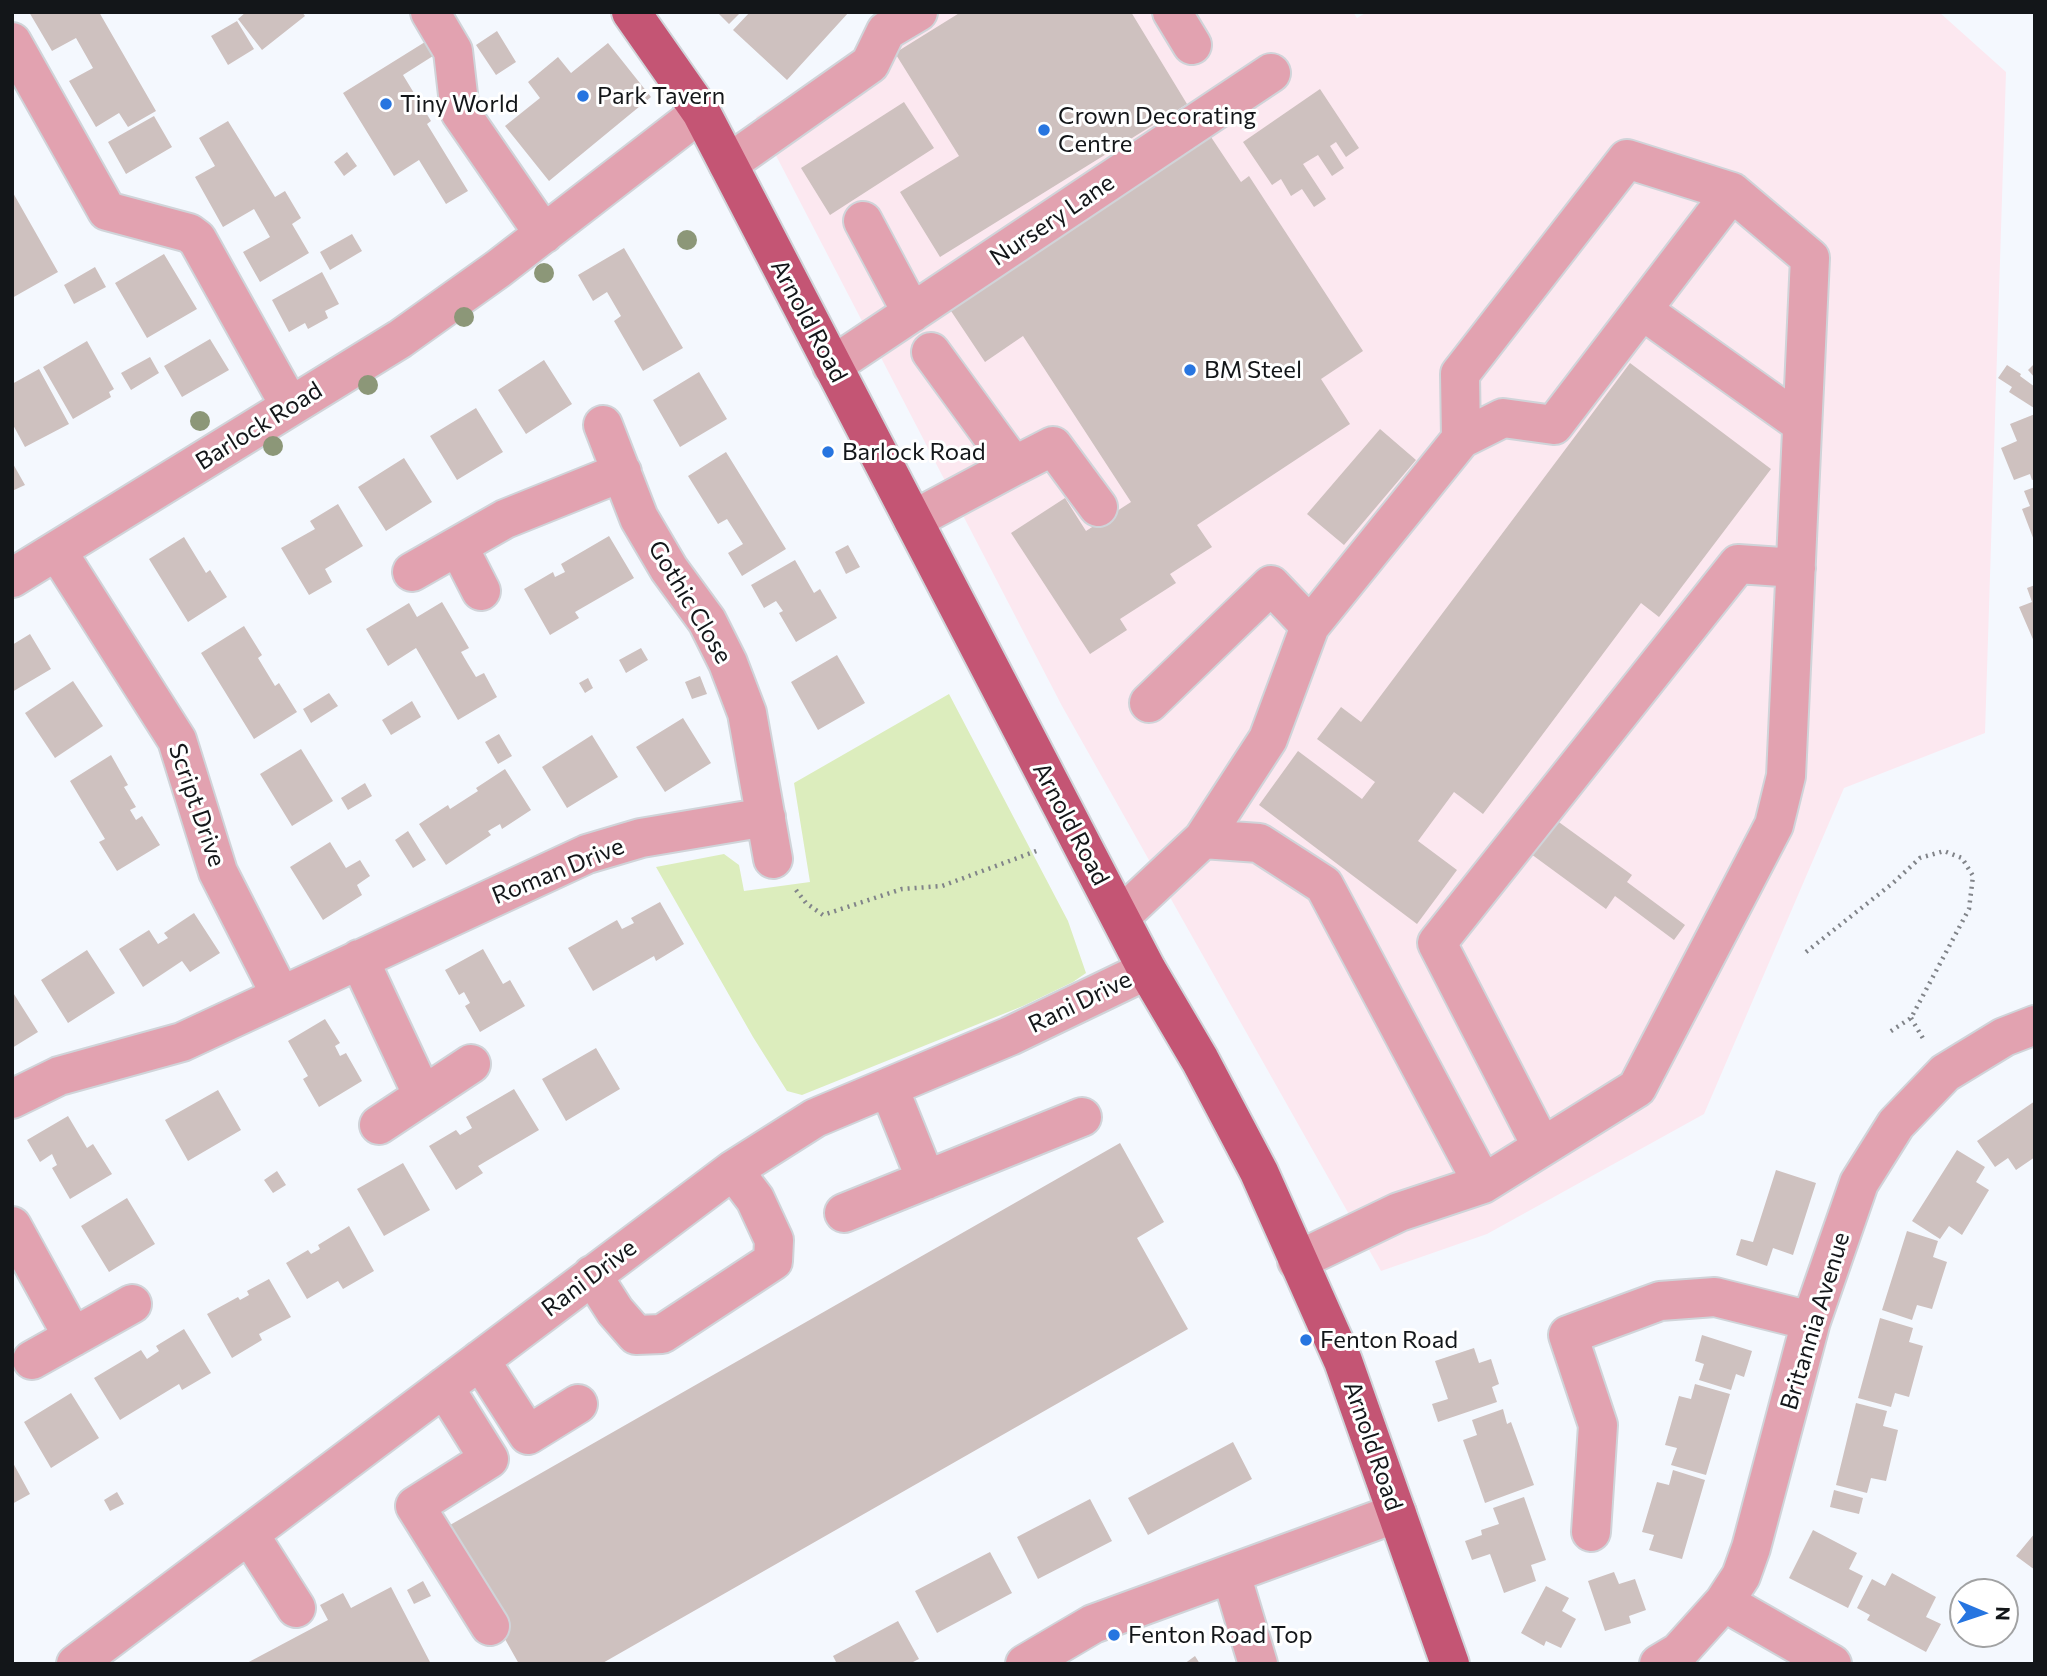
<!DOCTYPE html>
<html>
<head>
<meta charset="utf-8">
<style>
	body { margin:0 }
	#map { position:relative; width:2047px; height:1676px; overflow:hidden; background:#f4f8fe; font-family:Commissioner,sans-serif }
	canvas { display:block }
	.frame { position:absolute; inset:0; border:14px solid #131619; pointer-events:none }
	.north { position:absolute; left:1949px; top:1578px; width:70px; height:70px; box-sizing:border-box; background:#fff; border:2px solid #a1a2a3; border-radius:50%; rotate:92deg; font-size:19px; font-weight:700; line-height:28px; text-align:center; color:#131619 }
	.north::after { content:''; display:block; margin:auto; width:24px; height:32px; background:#2775e0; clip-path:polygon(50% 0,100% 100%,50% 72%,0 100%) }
</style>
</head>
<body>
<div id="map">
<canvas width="2047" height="1676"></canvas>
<div class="frame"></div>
<div class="north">N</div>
</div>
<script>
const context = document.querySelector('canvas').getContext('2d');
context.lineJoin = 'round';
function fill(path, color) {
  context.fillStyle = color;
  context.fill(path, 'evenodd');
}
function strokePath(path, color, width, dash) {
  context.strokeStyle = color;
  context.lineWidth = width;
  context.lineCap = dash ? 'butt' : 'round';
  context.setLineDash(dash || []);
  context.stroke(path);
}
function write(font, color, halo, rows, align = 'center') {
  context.font = font + ' Commissioner,sans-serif';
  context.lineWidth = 6;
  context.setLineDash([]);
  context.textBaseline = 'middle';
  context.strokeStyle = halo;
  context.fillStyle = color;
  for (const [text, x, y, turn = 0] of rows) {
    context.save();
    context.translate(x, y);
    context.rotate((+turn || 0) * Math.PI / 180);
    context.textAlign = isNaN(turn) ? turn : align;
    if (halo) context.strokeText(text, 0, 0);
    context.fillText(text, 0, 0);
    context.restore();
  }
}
const commercial = new Path2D(`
	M 920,12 L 1353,12 L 1357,18 L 1367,12 L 1939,12 L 2006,72 L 1985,733 L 1844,788 L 1704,1114 L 1487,1234 L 1381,1271 L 1062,706 L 756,117 Z`);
const green = new Path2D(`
	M 949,694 L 1068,921 L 1086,973 L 1073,982 L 1023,1006 L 802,1095 L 787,1091 L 753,1037 L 656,867 L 724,854 L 739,865 L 744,891 L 810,882 L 794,783 Z`);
const building = new Path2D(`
	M 29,12 L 99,12 L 156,111 L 128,127 L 119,113 L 96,127 L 69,81 L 93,68 L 76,38 L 52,51 Z
	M 246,12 L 302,12 L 305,16 L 262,50 L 238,19 Z
	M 717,12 L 741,12 L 729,24 Z
	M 750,12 L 849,12 L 787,80 L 733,30 Z
	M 961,12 L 1131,12 L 1187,104 L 940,257 L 900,192 L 959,156 L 895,53 Z
	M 237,21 L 254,49 L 228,65 L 211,36 Z
	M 497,31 L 516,62 L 496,75 L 476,45 Z
	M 425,42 L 433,56 L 403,75 L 431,121 L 427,124 L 468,191 L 446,204 L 419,160 L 394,176 L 343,93 Z
	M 608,43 L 651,97 L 549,181 L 505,126 L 540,98 L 528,82 L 558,57 L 571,73 Z
	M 1320,89 L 1359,148 L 1346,157 L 1336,142 L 1330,146 L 1344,168 L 1332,176 L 1318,155 L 1303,164 L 1326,199 L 1314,207 L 1302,189 L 1291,196 L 1281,179 L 1272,185 L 1243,142 Z
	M 904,102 L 934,148 L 830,215 L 801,168 Z
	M 154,116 L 172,147 L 126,174 L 108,142 Z
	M 228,121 L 275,197 L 285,191 L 301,218 L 292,224 L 309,253 L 260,282 L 243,252 L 270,237 L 254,209 L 223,227 L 195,177 L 215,166 L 199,138 Z
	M 1209,134 L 1241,182 L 1249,176 L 1363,351 L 1321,379 L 1350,424 L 1197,525 L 1212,547 L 1170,574 L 1176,583 L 1120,619 L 1127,630 L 1090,654 L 1011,533 L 1065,498 L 1086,531 L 1131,502 L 1023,336 L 985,362 L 947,305 Z
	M 347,152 L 357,166 L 344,176 L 334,162 Z
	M 12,191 L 58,272 L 12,298 Z
	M 352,234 L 362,251 L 330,270 L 320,252 Z
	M 624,248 L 683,348 L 643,371 L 614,321 L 621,316 L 607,292 L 593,301 L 578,275 Z
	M 164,254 L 197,309 L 147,338 L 115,283 Z
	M 95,267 L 106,287 L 74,304 L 64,285 Z
	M 322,272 L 339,304 L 325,311 L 328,318 L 308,329 L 305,323 L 289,332 L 272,300 Z
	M 210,339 L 229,370 L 182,397 L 164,366 Z
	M 87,341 L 114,389 L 109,392 L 111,397 L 73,419 L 43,367 Z
	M 150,357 L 159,373 L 131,390 L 121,373 Z
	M 544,360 L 572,404 L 526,434 L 498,390 Z
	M 1630,363 L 1771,469 L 1659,617 L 1641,603 L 1483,814 L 1454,792 L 1418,841 L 1457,870 L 1417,924 L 1259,805 L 1298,751 L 1362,799 L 1375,782 L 1317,739 L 1341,707 L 1361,722 Z
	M 2035,363 L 2035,378 L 2028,370 Z
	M 2007,365 L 2021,374 L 2020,376 L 2035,387 L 2034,408 L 2009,392 L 2012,387 L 1998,378 Z
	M 39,369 L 69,424 L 25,447 L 12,423 L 12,384 Z
	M 699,372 L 727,419 L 680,447 L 653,400 Z
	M 476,408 L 503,452 L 457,480 L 430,436 Z
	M 2035,414 L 2035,479 L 2032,480 L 2030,474 L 2014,480 L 2001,448 L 2017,441 L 2010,424 Z
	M 1380,429 L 1416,460 L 1344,545 L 1307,514 Z
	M 726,452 L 786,549 L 742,576 L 728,553 L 743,544 L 727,519 L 718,524 L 688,476 Z
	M 404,458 L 432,502 L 386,531 L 358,487 Z
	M 12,462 L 25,485 L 12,491 Z
	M 2035,487 L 2035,543 L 2022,509 L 2030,506 L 2024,491 Z
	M 338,504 L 363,546 L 325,569 L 332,582 L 309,595 L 281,548 L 315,529 L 310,521 Z
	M 609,536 L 634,578 L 575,612 L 579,618 L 550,635 L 524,589 L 553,572 L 555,577 L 565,572 L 561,564 Z
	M 184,537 L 206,573 L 210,570 L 227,597 L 188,622 L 149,559 Z
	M 848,545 L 860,567 L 846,574 L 835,552 Z
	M 795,560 L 814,593 L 820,589 L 837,618 L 796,642 L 779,613 L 783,611 L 776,601 L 764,608 L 751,585 Z
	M 2035,585 L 2035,644 L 2019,607 L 2032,602 L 2027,588 Z
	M 442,602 L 469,648 L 461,652 L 468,664 L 476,677 L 484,673 L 497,697 L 458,720 L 416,648 L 388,666 L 366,629 L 409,603 L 417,617 Z
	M 244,626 L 262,655 L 258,658 L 275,686 L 279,683 L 297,712 L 254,739 L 201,653 Z
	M 30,634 L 51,669 L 12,692 L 12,645 Z
	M 641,648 L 648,660 L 626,673 L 619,660 Z
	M 837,655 L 865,703 L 818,730 L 791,682 Z
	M 700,676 L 707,694 L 692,699 L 685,682 Z
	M 588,678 L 593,688 L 585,693 L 579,683 Z
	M 73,681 L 103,726 L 55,758 L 25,713 Z
	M 329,693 L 338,706 L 311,723 L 303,709 Z
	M 412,701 L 421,717 L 391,735 L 382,720 Z
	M 683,718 L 711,763 L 665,792 L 636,747 Z
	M 499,734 L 512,756 L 498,764 L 485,742 Z
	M 592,735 L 618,777 L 567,808 L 542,767 Z
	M 301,749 L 333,801 L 292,826 L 260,774 Z
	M 111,755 L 128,785 L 124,787 L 136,807 L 130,810 L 136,820 L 142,816 L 160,845 L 117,871 L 99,842 L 105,839 L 70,781 Z
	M 505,769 L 531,810 L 502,829 L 500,824 L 488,831 L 491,835 L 446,865 L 419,824 L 448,805 L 450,809 L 478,791 L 476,788 Z
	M 365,783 L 372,796 L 348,810 L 341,798 Z
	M 1556,820 L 1632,875 L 1627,882 L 1685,925 L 1674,940 L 1615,896 L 1606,909 L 1531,854 Z
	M 408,831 L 426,860 L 413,868 L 395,840 Z
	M 330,842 L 346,868 L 360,860 L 370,876 L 357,885 L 362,895 L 323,920 L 290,867 Z
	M 660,902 L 684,944 L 656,961 L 654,956 L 593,991 L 568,948 L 617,920 L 622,929 L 634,923 L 631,918 Z
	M 194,913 L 220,953 L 190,972 L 182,961 L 143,987 L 119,949 L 149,930 L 158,944 L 168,938 L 164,933 Z
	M 483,949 L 503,984 L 510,980 L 525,1006 L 480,1032 L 465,1006 L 470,1003 L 464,992 L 459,995 L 445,970 Z
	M 87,950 L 115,993 L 68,1023 L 41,980 Z
	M 12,991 L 38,1032 L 12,1048 Z
	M 325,1019 L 340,1043 L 335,1046 L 340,1056 L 346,1053 L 362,1081 L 319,1107 L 303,1079 L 308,1076 L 288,1041 Z
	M 596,1048 L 620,1089 L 566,1121 L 542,1079 Z
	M 514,1089 L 539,1130 L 478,1166 L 483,1173 L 456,1190 L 429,1146 L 456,1130 L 460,1135 L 472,1128 L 466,1117 Z
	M 218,1090 L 241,1130 L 188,1161 L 165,1120 Z
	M 2035,1101 L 2035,1157 L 2016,1170 L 2008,1158 L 1995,1167 L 1977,1141 Z
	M 68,1116 L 87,1148 L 93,1144 L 112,1174 L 70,1199 L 52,1168 L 57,1165 L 52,1154 L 40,1162 L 27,1140 Z
	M 1120,1143 L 1164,1222 L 1137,1238 L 1188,1329 L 601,1664 L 519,1664 L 443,1529 Z
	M 1957,1150 L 1985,1167 L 1976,1182 L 1989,1190 L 1962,1235 L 1949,1226 L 1940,1239 L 1912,1221 Z
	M 403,1163 L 430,1210 L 384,1236 L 357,1189 Z
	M 1776,1170 L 1816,1183 L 1793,1255 L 1773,1248 L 1767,1266 L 1736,1255 L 1741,1239 L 1753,1242 Z
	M 277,1171 L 286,1185 L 273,1193 L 264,1180 Z
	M 127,1198 L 155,1244 L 109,1272 L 81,1226 Z
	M 349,1226 L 374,1271 L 343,1289 L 338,1281 L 307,1299 L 286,1263 L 308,1250 L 311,1254 L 320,1249 L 318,1245 Z
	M 1907,1231 L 1938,1241 L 1933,1257 L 1947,1262 L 1932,1309 L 1917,1305 L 1912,1320 L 1882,1310 Z
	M 269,1279 L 291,1317 L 259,1334 L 262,1340 L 232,1358 L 207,1314 L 238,1297 L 240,1300 L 249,1295 L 247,1291 Z
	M 1880,1318 L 1913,1328 L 1909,1342 L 1923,1346 L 1909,1397 L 1895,1393 L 1891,1407 L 1858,1398 Z
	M 184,1329 L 211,1373 L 182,1390 L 179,1384 L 120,1420 L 94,1378 L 141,1350 L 147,1359 L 159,1351 L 156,1346 Z
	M 1702,1335 L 1752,1351 L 1744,1377 L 1736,1374 L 1731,1390 L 1699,1380 L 1704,1364 L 1695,1361 Z
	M 1474,1348 L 1479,1363 L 1491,1359 L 1499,1384 L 1492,1387 L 1497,1402 L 1438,1422 L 1432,1404 L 1448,1399 L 1435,1361 Z
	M 1695,1384 L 1730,1394 L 1706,1475 L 1671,1465 L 1677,1448 L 1665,1445 L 1679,1396 L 1691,1399 Z
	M 71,1393 L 99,1438 L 51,1468 L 24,1422 Z
	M 1856,1403 L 1887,1411 L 1883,1426 L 1898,1430 L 1886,1481 L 1871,1478 L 1867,1493 L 1836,1485 Z
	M 1503,1409 L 1507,1424 L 1511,1422 L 1534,1485 L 1485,1503 L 1463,1440 L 1477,1435 L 1472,1420 Z
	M 1233,1442 L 1252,1479 L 1148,1535 L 1128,1498 Z
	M 12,1461 L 30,1494 L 12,1504 Z
	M 1673,1470 L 1705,1480 L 1682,1559 L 1649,1550 L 1654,1535 L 1642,1532 L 1657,1482 L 1669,1485 Z
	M 1834,1490 L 1863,1498 L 1859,1514 L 1830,1507 Z
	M 117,1492 L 124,1504 L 110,1511 L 104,1500 Z
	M 1524,1497 L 1546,1560 L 1531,1565 L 1536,1581 L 1504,1593 L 1490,1554 L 1472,1560 L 1465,1541 L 1482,1535 L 1481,1530 L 1499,1524 L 1493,1508 Z
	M 1090,1499 L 1112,1541 L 1038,1579 L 1017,1537 Z
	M 1813,1530 L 1857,1553 L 1849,1569 L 1863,1576 L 1848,1608 L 1789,1578 Z
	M 2035,1533 L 2035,1570 L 2016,1556 Z
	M 990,1552 L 1012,1593 L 937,1633 L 915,1591 Z
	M 1614,1572 L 1619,1584 L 1635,1579 L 1646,1610 L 1629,1616 L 1631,1623 L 1605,1631 L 1588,1581 Z
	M 1892,1573 L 1936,1597 L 1926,1617 L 1941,1624 L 1926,1652 L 1867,1620 L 1870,1615 L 1857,1608 L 1872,1579 L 1885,1586 Z
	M 423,1581 L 431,1596 L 414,1604 L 407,1590 Z
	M 1546,1586 L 1569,1598 L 1562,1611 L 1576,1619 L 1561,1648 L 1546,1641 L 1544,1646 L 1521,1633 Z
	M 391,1587 L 431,1664 L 245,1664 L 328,1620 L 320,1605 L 343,1593 L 351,1608 Z
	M 898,1621 L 919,1659 L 909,1664 L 837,1664 L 833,1656 Z
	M 1195,1656 L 1200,1664 L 1184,1664 Z`);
const path = new Path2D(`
	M 796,890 L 806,903 L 823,915 L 902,889 L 942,886 L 1039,850
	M 1806,952 L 1893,883 L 1920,858 L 1944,851 L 1962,858 L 1973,876 L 1969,909 L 1911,1018 L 1888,1033
	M 1911,1018 L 1924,1040`);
const minor = new Path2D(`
	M 430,12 L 453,51 L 460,112 L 544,234
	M 1172,12 L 1192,45
	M 12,42 L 107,211 L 189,233 L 197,239 L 290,406
	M 728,164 L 870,64 L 886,31 L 918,12
	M 863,221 L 912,313
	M 1642,310 L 1802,424
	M 832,366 L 1271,73
	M 603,425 L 639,518 L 669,569 L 707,621 L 728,663 L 747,713 L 773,859
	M 1461,439 L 1460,374 L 1627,159 L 1732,192
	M 1014,466 L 1053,446 L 1098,507
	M 913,520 L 1014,466 L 931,352
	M 458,546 L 481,591
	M 57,551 L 177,740 L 218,872 L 281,996
	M 412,572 L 505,519 L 622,472
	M 12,578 L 400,339 L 498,269 L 701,112
	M 1149,703 L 1271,585 L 1310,626
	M 1203,839 L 1259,843 L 1324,885 L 1483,1184
	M 1120,917 L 1203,839 L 1268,739 L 1310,626 L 1461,439 L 1503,418 L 1554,425 L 1732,192 L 1810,258 L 1786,776 L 1774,825 L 1637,1088 L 1483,1184 L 1399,1212 L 1297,1261
	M 359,959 L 423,1096
	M 889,1088 L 926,1180
	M 12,1099 L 59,1076 L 182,1042 L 587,854 L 641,838 L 766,817
	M 379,1125 L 471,1064
	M 1542,1147 L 1437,943 L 1738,564 L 1796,568
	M 844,1213 L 1082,1117
	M 12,1226 L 73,1337
	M 592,1275 L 615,1311 L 636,1335 L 662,1334 L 773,1261 L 774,1240 L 755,1199 L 733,1170
	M 32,1360 L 132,1304
	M 480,1360 L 528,1435 L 578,1404
	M 444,1387 L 489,1459 L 415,1506 L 490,1626
	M 1591,1532 L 1598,1425 L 1568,1335 L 1660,1301 L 1715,1297 L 1811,1321
	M 249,1534 L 296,1608
	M 1231,1574 L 1258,1664
	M 1724,1602 L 1832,1664
	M 76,1664 L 733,1170 L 815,1118 L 1010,1036 L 1147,970
	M 1025,1664 L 1093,1624 L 1397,1513
	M 1659,1664 L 1679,1652 L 1724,1602 L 1741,1576 L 1751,1548 L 1811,1321 L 1859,1183 L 1896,1124 L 1945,1073 L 2004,1037 L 2035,1025`);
const major = new Path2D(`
	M 631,12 L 701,112 L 1147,970 L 1200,1060 L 1259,1172 L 1343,1361 L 1450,1664`);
const trees = [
	[687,240],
	[544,273],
	[464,317],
	[368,385],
	[200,421],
	[273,446]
];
const markers = [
	[583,96,7,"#2775e0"],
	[386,104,7,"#2775e0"],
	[1044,130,7,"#2775e0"],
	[1190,370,7,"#2775e0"],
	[828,452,7,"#2775e0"],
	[1306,1340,7,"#2775e0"],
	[1114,1635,7,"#2775e0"]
];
const poiNames = [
	["Park Tavern",597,96],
	["Tiny World",400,104],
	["Crown Decorating",1058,116],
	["Centre",1058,144],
	["BM Steel",1204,370],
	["Barlock Road",842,452],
	["Fenton Road",1320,1340],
	["Fenton Road Top",1128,1635]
];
const streetNames = [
	["Nursery Lane",1052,220,-34],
	["Arnold Road",809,321,62],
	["Barlock Road",259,426,-32],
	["Gothic Close",690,602,59],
	["Script Drive",197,805,71],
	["Arnold Road",1071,824,62],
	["Roman Drive",558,871,-22],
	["Rani Drive",1080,1002,-26],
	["Rani Drive",589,1278,-37],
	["Britannia Avenue",1815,1321,-73],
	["Arnold Road",1373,1446,71]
];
fill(commercial, '#fce8f0');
fill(green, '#dcedbd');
fill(building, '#cec1bf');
strokePath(minor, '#d0d4d9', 42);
strokePath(major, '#d0d4d9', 42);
strokePath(path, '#818489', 4.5, [2, 5]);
strokePath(minor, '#e2a2b0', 38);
strokePath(major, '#c45574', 38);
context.fillStyle = '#8c9778';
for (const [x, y] of trees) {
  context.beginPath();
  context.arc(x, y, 10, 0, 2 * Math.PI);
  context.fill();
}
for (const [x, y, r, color] of markers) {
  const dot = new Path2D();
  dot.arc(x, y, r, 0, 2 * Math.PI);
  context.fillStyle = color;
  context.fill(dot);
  strokePath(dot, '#fff', 2.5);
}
write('24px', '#131619', '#fff', poiNames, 'left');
write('24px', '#131619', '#fff', streetNames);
</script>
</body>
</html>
